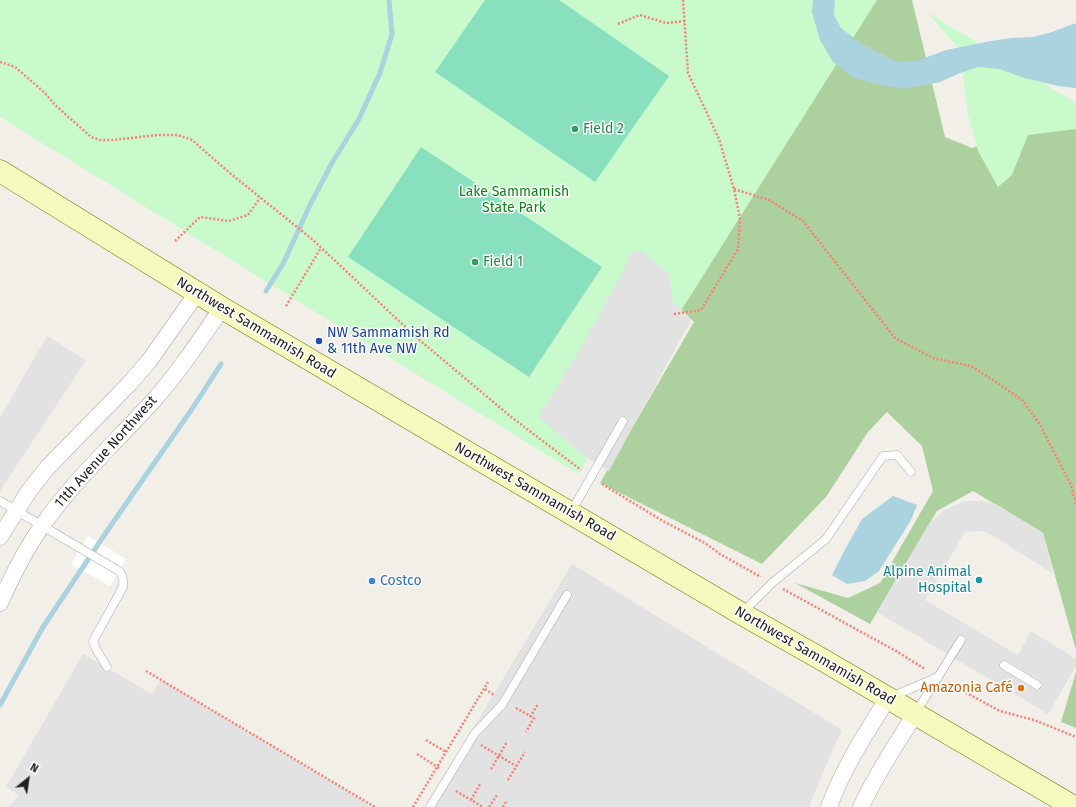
<!DOCTYPE html>
<html>
<head>
<meta charset="utf-8">
<style>
	body { margin:0 }
	#map { position:relative; width:1076px; height:807px; overflow:hidden; background:#f2efe9; font-family:"Fira Sans",sans-serif }
	canvas { display:block }
	.north { position:absolute; left:8px; top:759px; width:40px; height:40px; -webkit-text-stroke:3px #fff; paint-order:stroke; rotate:30deg; font-size:11px; font-weight:700; line-height:16px; text-align:center; color:#222 }
	.north::after { content:''; display:block; margin:auto; width:14px; height:18px; background:#222; clip-path:polygon(50% 0,100% 100%,50% 72%,0 100%) }
</style>
</head>
<body>
<div id="map">
<canvas width="1076" height="807"></canvas>
<div class="north">N</div>
</div>
<script>
const context = document.querySelector('canvas').getContext('2d');
context.lineJoin = 'round';
function fill(path, color) {
  context.fillStyle = color;
  context.fill(path, 'evenodd');
}
function strokePath(path, color, width, dash) {
  context.strokeStyle = color;
  context.lineWidth = width;
  context.lineCap = dash ? 'butt' : 'round';
  context.setLineDash(dash || []);
  context.stroke(path);
}
function write(font, color, halo, rows, align = 'center') {
  context.font = font + ' "Fira Sans",sans-serif';
  context.lineWidth = 3;
  context.setLineDash([]);
  context.textBaseline = 'middle';
  context.strokeStyle = halo;
  context.fillStyle = color;
  for (const [text, x, y, turn = 0] of rows) {
    context.save();
    context.translate(x, y);
    context.rotate((+turn || 0) * Math.PI / 180);
    context.textAlign = isNaN(turn) ? turn : align;
    if (halo) context.strokeText(text, 0, 0);
    context.fillText(text, 0, 0);
    context.restore();
  }
}
const forest = new Path2D(`
	M 584,0 L 912,0 L 945,137 L 972,148 L 1076,115 L 1076,650 L 1043,533 L 973,491 L 937,511 L 870,624 L 795,583 L 848,598 L 880,583 L 933,491 L 922,446 L 887,412 L 868,432 L 826,497 L 762,564 L 600,483 L 694,322 L 672,300 Z
	M 1076,672 L 1076,728 L 1061,722 Z`);
const park = new Path2D(`
	M 0,0 L 877,0 L 578,474 L 0,117 Z
	M 927,12 L 1076,103 L 1076,129 L 1028,135 L 1012,175 L 998,187 L 978,151 L 968,114 L 959,49 Z`);
const pitch = new Path2D(`
	M 485,0 L 559,0 L 669,76 L 595,182 L 435,72 Z
	M 421,147 L 602,267 L 529,377 L 348,257 Z`);
const parking = new Path2D(`
	M 631,252 L 642,252 L 670,275 L 672,300 L 691,320 L 609,471 L 582,455 L 539,417 L 584,342 L 623,271 Z
	M 47,336 L 86,360 L 0,491 L 0,416 L 1,416 Z
	M 966,501 L 983,501 L 996,504 L 1043,533 L 1053,574 L 997,538 L 983,531 L 965,532 L 925,600 L 1018,655 L 1031,631 L 1076,659 L 1076,666 L 1048,714 L 877,612 L 929,524 L 944,510 Z
	M 572,564 L 842,730 L 831,754 L 809,807 L 426,807 Z
	M 83,654 L 152,694 L 161,680 L 373,807 L 9,807 L 9,806 L 19,795 L 6,787 Z`);
const water = new Path2D(`
	M 813,0 L 835,0 L 834,15 L 841,28 L 860,43 L 897,62 L 916,61 L 946,50 L 991,41 L 1011,38 L 1033,37 L 1052,32 L 1076,23 L 1076,88 L 1058,86 L 1025,78 L 999,69 L 978,67 L 960,73 L 940,82 L 904,89 L 876,84 L 853,77 L 833,62 L 820,40 L 812,12 Z
	M 893,496 L 917,505 L 911,520 L 879,571 L 865,581 L 847,584 L 832,575 L 842,555 L 862,519 Z`);
const pier = new Path2D(`
	M 88,536 L 126,559 L 110,586 L 71,564 Z`);
const stream = new Path2D(`
	M 266,291 L 283,264 L 310,205 L 333,161 L 358,121 L 380,73 L 392,34 L 389,0
	M 0,705 L 43,627 L 105,534 L 192,409 L 221,364`);
const path = new Path2D(`
	M 618,24 L 640,15 L 666,23 L 685,21
	M 0,62 L 15,67 L 45,93 L 55,105 L 91,137 L 100,140 L 113,140 L 157,135 L 178,135 L 192,140 L 231,174 L 312,239 L 417,338 L 510,416 L 581,470
	M 734,189 L 769,200 L 803,221 L 895,338 L 933,358 L 971,366 L 999,384 L 1022,400 L 1039,423 L 1071,485 L 1076,504
	M 175,241 L 200,217 L 229,221 L 248,215 L 260,198
	M 286,306 L 321,248
	M 674,314 L 701,310 L 738,249 L 740,219 L 734,189 L 719,139 L 688,73 L 683,0
	M 602,484 L 663,521 L 705,543 L 720,554 L 761,577
	M 783,589 L 896,651 L 925,669
	M 146,671 L 375,807
	M 948,683 L 1000,711 L 1034,720 L 1076,737
	M 485,689 L 494,695
	M 516,708 L 534,718 L 526,732
	M 530,717 L 538,704
	M 426,740 L 446,752
	M 481,745 L 516,766
	M 417,754 L 439,768
	M 491,769 L 507,742
	M 508,780 L 525,752
	M 456,791 L 483,807
	M 471,800 L 480,784
	M 413,807 L 488,682
	M 489,807 L 497,795
	M 503,807 L 507,800`);
const service = new Path2D(`
	M 0,501 L 119,571 C 123,576 124,581 123,587 L 93,641 L 96,649 L 107,667
	M 571,512 L 623,421
	M 742,613 L 772,583 L 826,539 L 883,456 L 897,455 L 911,472
	M 1004,665 L 1037,685
	M 891,697 L 938,677
	M 915,714 L 961,640
	M 430,807 L 475,733 L 502,705 L 567,595`);
const minor = new Path2D(`
	M 0,537 L 29,491 L 47,468 L 130,383 L 149,361 L 197,293
	M 0,603 C 12,576 25,550 42,526 C 74,480 116,442 153,401 C 179,372 200,340 222,308
	M 829,807 C 843,768 866,733 888,698
	M 861,807 C 876,774 896,745 915,714`);
const secondary = new Path2D(`
	M 0,171 L 222,308 L 742,614 L 823,660 L 1074,807`);
const markers = [
	[575,129,4,"#2e9e5b"],
	[475,262,4,"#2e9e5b"],
	[319,341,4,"#1a4fb4"],
	[979,580,4,"#0f9aa8"],
	[372,581,4,"#3f7fe0"],
	[1021,688,4,"#e8710a"]
];
const leisureNames = [
	["Field 2",583,129],
	["Field 1",483,262]
];
const parkNames = [
	["Lake Sammamish",514,192],
	["State Park",514,208]
];
const streetNames = [
	["Northwest Sammamish Road",256,328,31],
	["11th Avenue Northwest",106,452,-48],
	["Northwest Sammamish Road",535,492,30],
	["Northwest Sammamish Road",815,656,30]
];
const transitNames = [
	["NW Sammamish Rd",327,333],
	["& 11th Ave NW",327,349]
];
const cultureNames = [
	["Alpine Animal",971,572],
	["Hospital",971,588]
];
const shopNames = [
	["Costco",380,581]
];
const foodNames = [
	["Amazonia Café",1013,688]
];
fill(forest, '#add19e');
fill(park, '#c8facc');
fill(pitch, '#88e0be');
fill(parking, '#e2e2e2');
fill(water, '#aad3df');
fill(pier, '#fff');
strokePath(stream, '#aad3df', 5);
strokePath(service, '#a9a9a9', 9);
strokePath(minor, '#a9a9a9', 17);
strokePath(secondary, '#707d05', 23);
strokePath(path, '#fa8072', 2.5, [2, 2]);
strokePath(service, '#fff', 8);
strokePath(minor, '#fff', 16);
strokePath(secondary, '#f7fabf', 22);
for (const [x, y, r, color] of markers) {
  const dot = new Path2D();
  dot.arc(x, y, r, 0, 2 * Math.PI);
  context.fillStyle = color;
  context.fill(dot);
  strokePath(dot, '#fff', 1.5);
}
write('14px', '#27864d', '#fff', leisureNames, 'left');
write('14px', '#0c8416', '#fff', parkNames);
write('14px', '#222', '#fff', streetNames);
write('14px', '#164399', '#fff', transitNames, 'left');
write('14px', '#0d838f', '#fff', cultureNames, 'right');
write('14px', '#366cbe', '#fff', shopNames, 'left');
write('14px', '#c56008', '#fff', foodNames, 'right');
</script>
</body>
</html>
